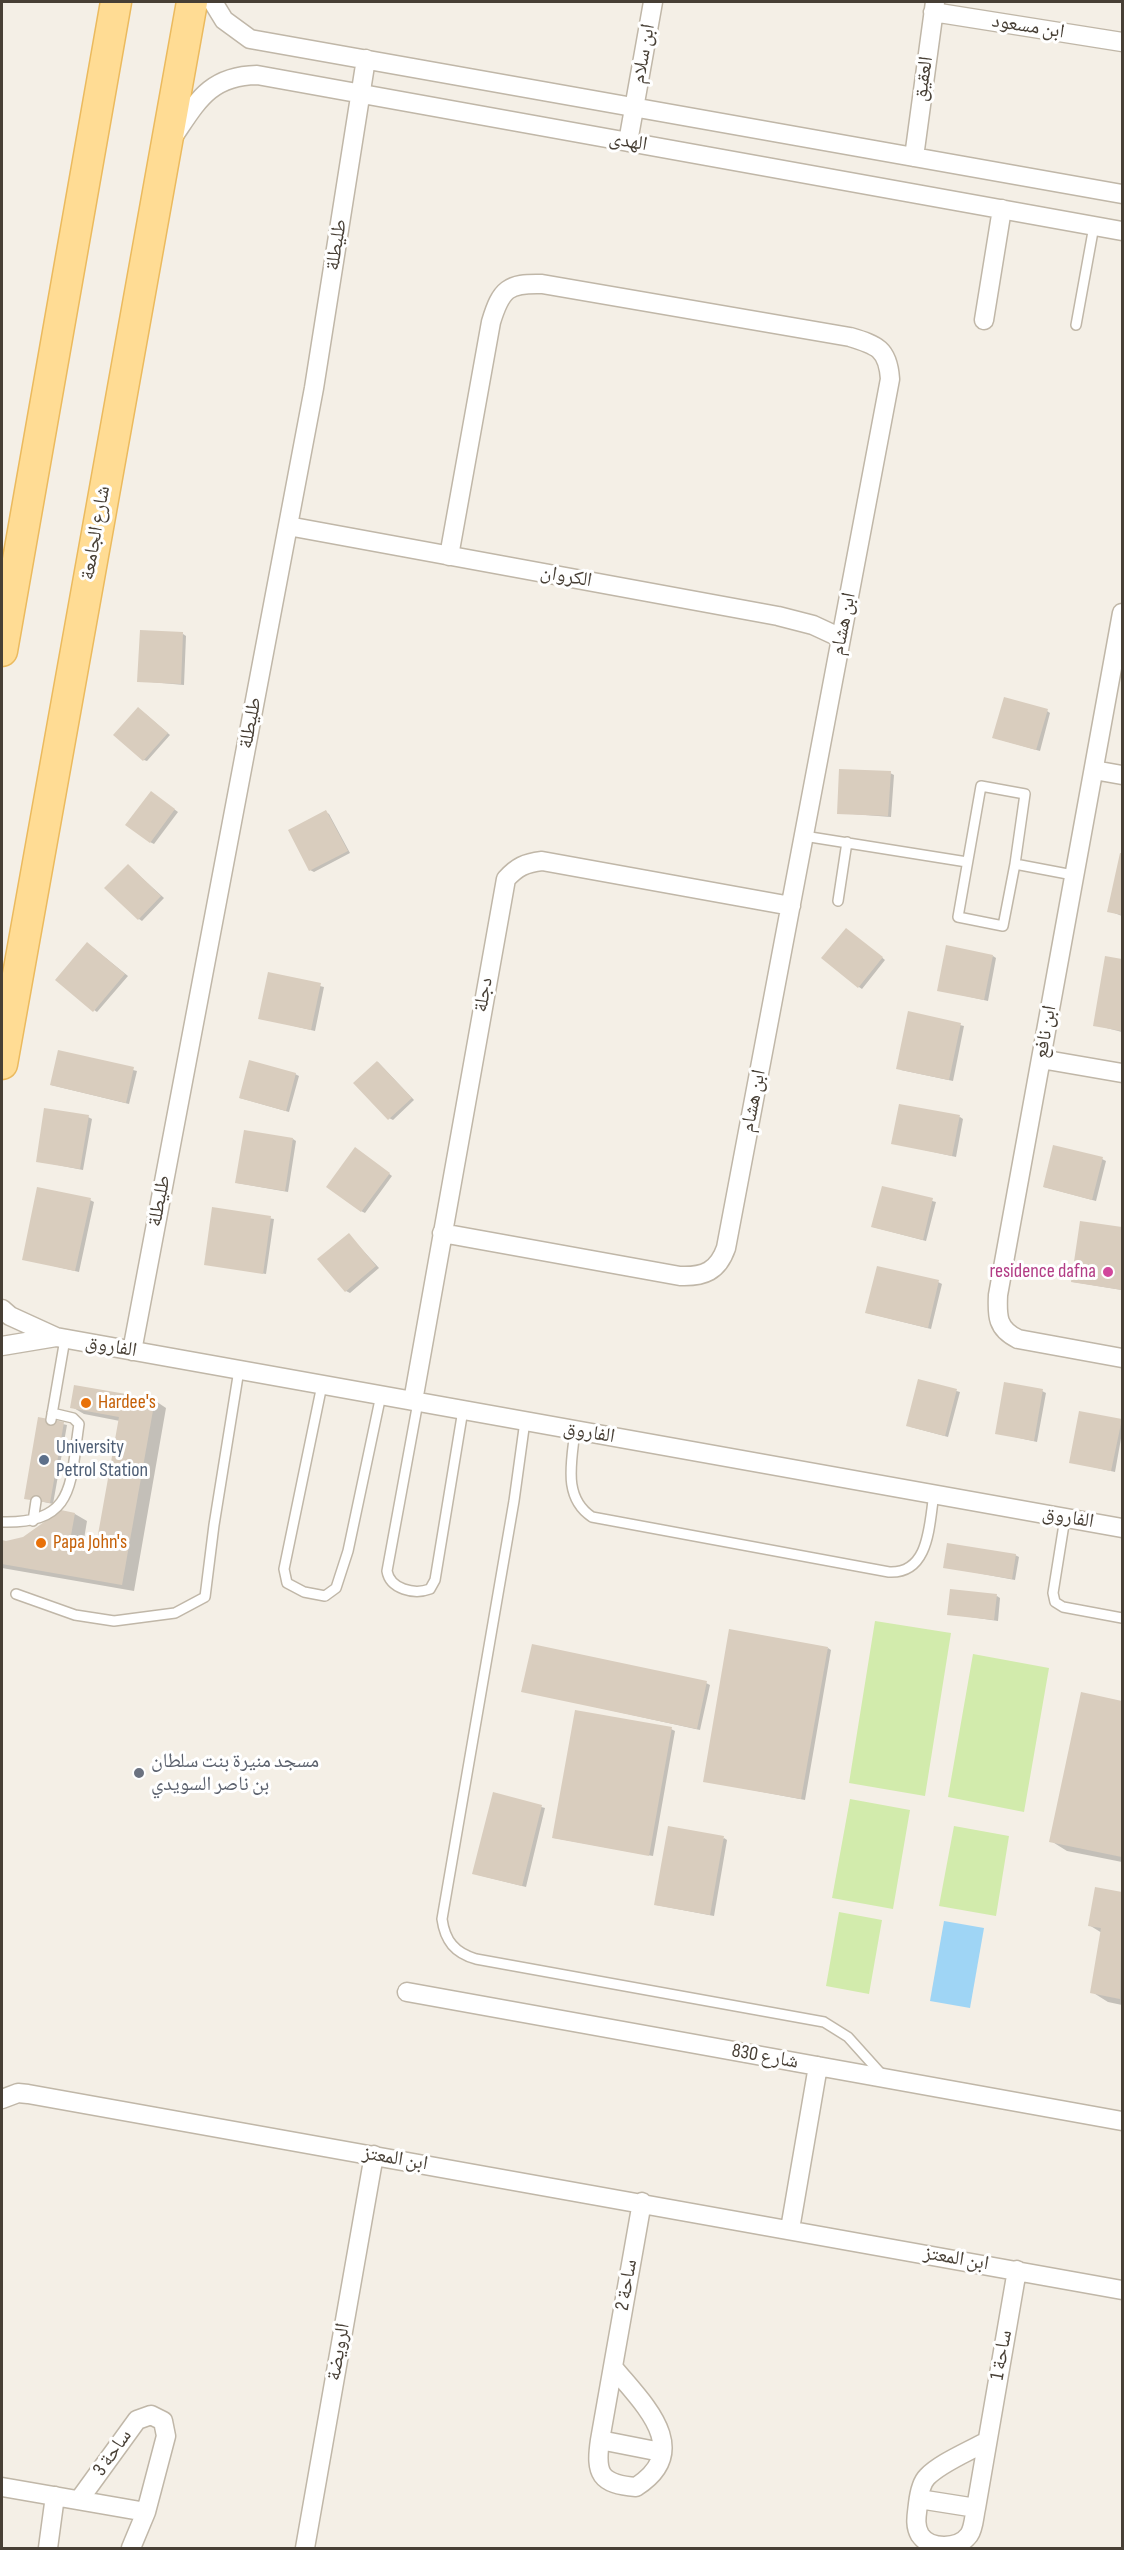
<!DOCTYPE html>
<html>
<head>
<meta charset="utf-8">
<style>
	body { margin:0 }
	#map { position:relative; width:1124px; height:2550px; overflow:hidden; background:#f4efe6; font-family:"Sofia Sans Condensed",sans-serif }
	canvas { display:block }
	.frame { position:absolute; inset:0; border:3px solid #473f35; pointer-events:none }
</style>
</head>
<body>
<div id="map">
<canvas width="1124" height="2550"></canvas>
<div class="frame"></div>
</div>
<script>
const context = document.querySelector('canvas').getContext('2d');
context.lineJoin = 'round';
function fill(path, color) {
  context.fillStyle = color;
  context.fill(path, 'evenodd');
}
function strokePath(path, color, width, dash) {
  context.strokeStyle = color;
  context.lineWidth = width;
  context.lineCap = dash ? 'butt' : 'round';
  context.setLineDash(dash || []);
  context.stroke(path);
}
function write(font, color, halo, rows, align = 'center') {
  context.font = font + ' "Sofia Sans Condensed","Noto Naskh Arabic",sans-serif';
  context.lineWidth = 6;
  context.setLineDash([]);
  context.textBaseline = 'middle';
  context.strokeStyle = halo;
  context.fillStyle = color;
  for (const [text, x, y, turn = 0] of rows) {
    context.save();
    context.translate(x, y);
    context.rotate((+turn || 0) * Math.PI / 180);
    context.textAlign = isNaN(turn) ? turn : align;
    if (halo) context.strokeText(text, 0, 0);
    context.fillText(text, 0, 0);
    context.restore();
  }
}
const green = new Path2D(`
	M 875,1621 L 951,1633 L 925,1796 L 849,1783 Z
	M 973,1654 L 1049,1668 L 1024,1812 L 948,1797 Z
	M 850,1799 L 910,1810 L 893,1909 L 832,1898 Z
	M 954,1826 L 1009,1836 L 996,1916 L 939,1906 Z
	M 839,1912 L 882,1920 L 869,1994 L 826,1986 Z`);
const water = new Path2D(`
	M 944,1921 L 984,1928 L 970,2008 L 930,2001 Z`);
const shadow = new Path2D(`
	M 183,634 L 186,636 L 184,685 L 139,681 Z
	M 142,711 L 170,735 L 147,761 L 144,760 Z
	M 1047,711 L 1050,713 L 1040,751 L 998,739 Z
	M 890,773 L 894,775 L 891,817 L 839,813 Z
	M 155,795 L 178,812 L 154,844 L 150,842 Z
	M 326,812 L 329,814 L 350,853 L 314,872 L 310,870 Z
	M 1121,854 L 1122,855 L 1122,916 L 1109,911 Z
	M 131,868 L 164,898 L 142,921 L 139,919 Z
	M 850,932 L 885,960 L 862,989 L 859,987 Z
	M 91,946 L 128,976 L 97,1012 L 94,1010 Z
	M 993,956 L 996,958 L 988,1001 L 939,990 Z
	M 1106,958 L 1122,961 L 1122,1032 L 1095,1025 Z
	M 269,974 L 324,987 L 315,1031 L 260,1018 Z
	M 909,1013 L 964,1026 L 953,1081 L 901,1070 Z
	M 59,1051 L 137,1071 L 129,1104 L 51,1085 Z
	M 378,1062 L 414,1100 L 393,1120 L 389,1118 Z
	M 295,1074 L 299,1076 L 289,1112 L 240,1098 Z
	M 88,1117 L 92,1119 L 83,1170 L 37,1161 Z
	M 960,1117 L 963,1119 L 956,1157 L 893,1143 Z
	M 293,1139 L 296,1141 L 288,1192 L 237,1183 Z
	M 359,1151 L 392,1176 L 365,1213 L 361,1211 Z
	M 1102,1159 L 1106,1161 L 1096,1201 L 1044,1187 Z
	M 883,1188 L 936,1202 L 926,1241 L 873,1227 Z
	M 90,1200 L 94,1202 L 79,1272 L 24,1259 Z
	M 214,1209 L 274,1219 L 266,1274 L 206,1264 Z
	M 1081,1223 L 1122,1228 L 1122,1290 L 1073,1282 Z
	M 349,1235 L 379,1268 L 350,1293 L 346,1291 Z
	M 938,1282 L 942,1284 L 931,1329 L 867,1313 Z
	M 919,1381 L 960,1392 L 948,1437 L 911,1427 Z
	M 1042,1391 L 1046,1393 L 1037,1442 L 997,1433 Z
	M 154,1400 L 166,1408 L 134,1591 L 2,1568 L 2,1542 L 6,1543 L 24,1538 L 75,1514 L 87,1521 L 84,1539 L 99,1542 L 120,1421 L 84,1414 L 72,1407 Z
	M 40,1419 L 67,1425 L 53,1504 L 26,1498 Z
	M 1121,1421 L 1122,1433 L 1115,1472 L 1071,1462 Z
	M 1015,1555 L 1019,1557 L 1015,1580 L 945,1567 Z
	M 997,1596 L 1000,1598 L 998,1621 L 949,1614 Z
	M 828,1648 L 831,1650 L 805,1800 L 704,1781 Z
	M 706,1683 L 710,1685 L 700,1730 L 523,1691 Z
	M 1082,1694 L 1122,1702 L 1122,1862 L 1067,1851 L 1051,1841 Z
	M 671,1729 L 675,1731 L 653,1856 L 554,1838 Z
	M 494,1794 L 545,1808 L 526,1887 L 478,1875 Z
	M 724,1838 L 727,1840 L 714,1916 L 656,1905 Z
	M 1097,1889 L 1122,1894 L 1122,2005 L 1108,2002 L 1092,1992 L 1102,1933 L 1089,1925 Z`);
const building = new Path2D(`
	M 140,630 L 183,632 L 181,684 L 137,682 Z
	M 1004,697 L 1048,709 L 1036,750 L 992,738 Z
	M 138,707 L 168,733 L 143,761 L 113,735 Z
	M 839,769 L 891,771 L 888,816 L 837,814 Z
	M 151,791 L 175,809 L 150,843 L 125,825 Z
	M 326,810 L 348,851 L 309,871 L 288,830 Z
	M 1120,853 L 1122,853 L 1122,915 L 1107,912 Z
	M 128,864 L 161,896 L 138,920 L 104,888 Z
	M 846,928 L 883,957 L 858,988 L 821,958 Z
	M 87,942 L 125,974 L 93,1012 L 55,980 Z
	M 946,945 L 993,955 L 984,1000 L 937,991 Z
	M 1105,956 L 1122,959 L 1122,1031 L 1093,1026 Z
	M 268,972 L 321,983 L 311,1030 L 258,1019 Z
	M 908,1011 L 961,1023 L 949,1080 L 896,1069 Z
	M 58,1050 L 134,1067 L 126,1103 L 50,1085 Z
	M 249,1060 L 296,1073 L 286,1111 L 239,1098 Z
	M 377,1061 L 412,1098 L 388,1120 L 353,1083 Z
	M 899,1104 L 960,1115 L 952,1156 L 891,1144 Z
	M 44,1108 L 89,1115 L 80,1169 L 36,1162 Z
	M 244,1130 L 293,1138 L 285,1191 L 235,1183 Z
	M 1053,1145 L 1103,1157 L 1092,1200 L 1043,1187 Z
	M 355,1147 L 390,1173 L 361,1212 L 326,1187 Z
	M 882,1186 L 933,1198 L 923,1240 L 871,1227 Z
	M 37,1187 L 91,1198 L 75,1271 L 22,1260 Z
	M 212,1207 L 271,1216 L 263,1274 L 204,1265 Z
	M 1080,1221 L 1122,1227 L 1122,1290 L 1071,1282 Z
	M 349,1233 L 376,1266 L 345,1292 L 317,1259 Z
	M 877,1266 L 939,1280 L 928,1328 L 865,1313 Z
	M 918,1379 L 957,1389 L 945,1436 L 906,1426 Z
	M 1004,1382 L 1043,1389 L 1034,1441 L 995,1434 Z
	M 74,1385 L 155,1399 L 122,1585 L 2,1564 L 2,1540 L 6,1541 L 23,1537 L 61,1510 L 75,1513 L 71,1535 L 97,1540 L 119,1417 L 70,1408 Z
	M 1079,1411 L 1122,1419 L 1111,1471 L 1069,1463 Z
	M 38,1417 L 64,1422 L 50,1503 L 24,1499 Z
	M 947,1543 L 1016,1554 L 1012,1579 L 943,1568 Z
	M 950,1589 L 997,1594 L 994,1620 L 947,1615 Z
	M 729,1629 L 828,1647 L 801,1799 L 703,1782 Z
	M 532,1644 L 707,1681 L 697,1729 L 521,1692 Z
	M 1081,1692 L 1122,1701 L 1122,1857 L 1049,1842 Z
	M 575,1710 L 672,1727 L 649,1856 L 552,1838 Z
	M 493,1792 L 542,1805 L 522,1886 L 472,1874 Z
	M 668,1826 L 724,1836 L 710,1915 L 654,1905 Z
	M 1095,1887 L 1122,1892 L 1120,1999 L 1090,1993 L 1101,1928 L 1088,1926 Z`);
const service = new Path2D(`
	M 1076,325 L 1094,226
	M 804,836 L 967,862
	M 1015,864 L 1003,926 L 958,917 L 981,786 L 1025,794 L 1015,864 L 1073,875
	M 838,901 L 847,842
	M 322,1385 L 284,1569 L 287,1583 L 304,1592 L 325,1596 L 336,1588 L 348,1551 L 381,1395
	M 418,1402 L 387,1571 C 390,1589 414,1595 430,1589 L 435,1580 L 463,1410
	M 51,1420 L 65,1339
	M 525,1421 L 514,1501 L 442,1919 C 445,1941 455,1953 476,1959 L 824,2022 L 848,2037 L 884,2077
	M 575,1430 C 572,1461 562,1497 592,1517 L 889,1572 C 930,1574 929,1524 934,1494
	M 1065,1518 L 1053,1593 L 1055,1602 L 1063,1607 L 1122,1618
	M 33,1521 L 36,1501
	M 2,1522 C 76,1524 70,1483 79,1424 L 73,1418 L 52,1413
	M 16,1594 L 75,1615 L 114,1621 L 175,1613 L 205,1597 L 214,1525 L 239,1370`);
const minor = new Path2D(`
	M 213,2 L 224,20 L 250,39 L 1122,194
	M 933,12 L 1122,42
	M 173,137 C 197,102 209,76 257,75 L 1122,231
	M 628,142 L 653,2
	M 914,157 L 935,2
	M 984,320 L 1002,209
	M 288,526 L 778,616 L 813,625 L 841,638
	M 1122,613 L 998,1295 C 997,1316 997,1329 1018,1339 L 1122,1358
	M 1094,770 L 1122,775
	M 1041,1059 L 1122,1073
	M 442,1233 L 680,1276 C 704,1277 718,1271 726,1248 L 890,379 C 888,349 877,345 850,337 L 542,284 C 508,283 501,289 491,322 L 449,556
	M 2,1309 L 10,1316 L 56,1337 L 1122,1528
	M 2,1346 L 56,1337
	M 132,1351 L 314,388 L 366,59
	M 413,1401 L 506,879 C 517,867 525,863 542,861 L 791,906
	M 407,1992 L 1122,2121
	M 2,2099 L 18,2093 L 28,2094 L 1122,2290
	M 790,2229 L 818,2066
	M 613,2367 C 641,2402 695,2449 636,2487 C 600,2484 595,2474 600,2440 L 642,2202
	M 600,2440 L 661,2452
	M 987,2441 C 970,2451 940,2463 927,2477 C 921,2483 919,2495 918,2504 C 917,2514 914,2525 920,2535 C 930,2550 959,2549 969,2535 C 974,2528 974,2516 976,2508 L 1017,2270
	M 2,2487 L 146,2512 L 166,2436 L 163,2421 L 151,2415 L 137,2420 L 79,2500
	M 919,2499 L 976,2508
	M 48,2548 L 55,2496
	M 131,2548 L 146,2512
	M 305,2548 L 374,2155`);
const primary = new Path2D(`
	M 2,651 L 116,2
	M 2,1064 L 192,2`);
const markers = [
	[1108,1272,6,"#d1479c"],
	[86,1403,6,"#e8710a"],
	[44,1460,6,"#5c6f8a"],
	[41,1543,6,"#e8710a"],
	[139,1773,6,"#6b7280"]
];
const streetNames = [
	["ابن مسعود",1028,27,9],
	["ابن سلام",644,54,-80],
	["العقيق",924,79,-82],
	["الهدى",628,142,10],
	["طليطلة",337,245,-81],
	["شارع الجامعة",96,533,-80],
	["الكروان",566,577,10],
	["ابن هشام",844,624,-79],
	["طليطلة",251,723,-79],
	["دجلة",484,995,-80],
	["ابن نافع",1046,1032,-80],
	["ابن هشام",754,1101,-79],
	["طليطلة",160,1201,-79],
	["الفاروق",111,1347,10],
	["الفاروق",589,1433,10],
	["الفاروق",1068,1518,10],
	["شارع 830",765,2057,10],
	["ابن المعتز",395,2159,10],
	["ابن المعتز",956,2259,10],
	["ساحة 2",627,2285,-80],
	["الرويضة",339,2352,-80],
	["ساحة 1",1002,2355,-80],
	["ساحة 3",113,2453,-55]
];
const hotelNames = [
	["residence dafna",1096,1272]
];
const foodNames = [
	["Hardee's",98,1403],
	["Papa John's",53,1543]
];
const serviceNames = [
	["University",56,1448],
	["Petrol Station",56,1471]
];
const worshipNames = [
	["مسجد منيرة بنت سلطان",151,1762],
	["بن ناصر السويدي",151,1785]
];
fill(green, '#d2ebac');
fill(water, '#9fd5f5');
fill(shadow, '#0003');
fill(building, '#d9cdbe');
strokePath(service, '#c0b7a8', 12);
strokePath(minor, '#c0b7a8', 21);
strokePath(primary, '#ebba5e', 33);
strokePath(service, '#fff', 9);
strokePath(minor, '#fff', 18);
strokePath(primary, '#ffdc94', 30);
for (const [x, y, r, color] of markers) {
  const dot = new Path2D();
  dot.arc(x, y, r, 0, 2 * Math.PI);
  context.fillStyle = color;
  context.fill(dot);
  strokePath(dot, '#fff', 2);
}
write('20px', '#473f35', '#fff', streetNames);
write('20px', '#b23c85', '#fff', hotelNames, 'right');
write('20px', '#c56008', '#fff', foodNames, 'left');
write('20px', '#4e5e75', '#fff', serviceNames, 'left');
write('20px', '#5b616d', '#fff', worshipNames, 'left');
</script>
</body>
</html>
